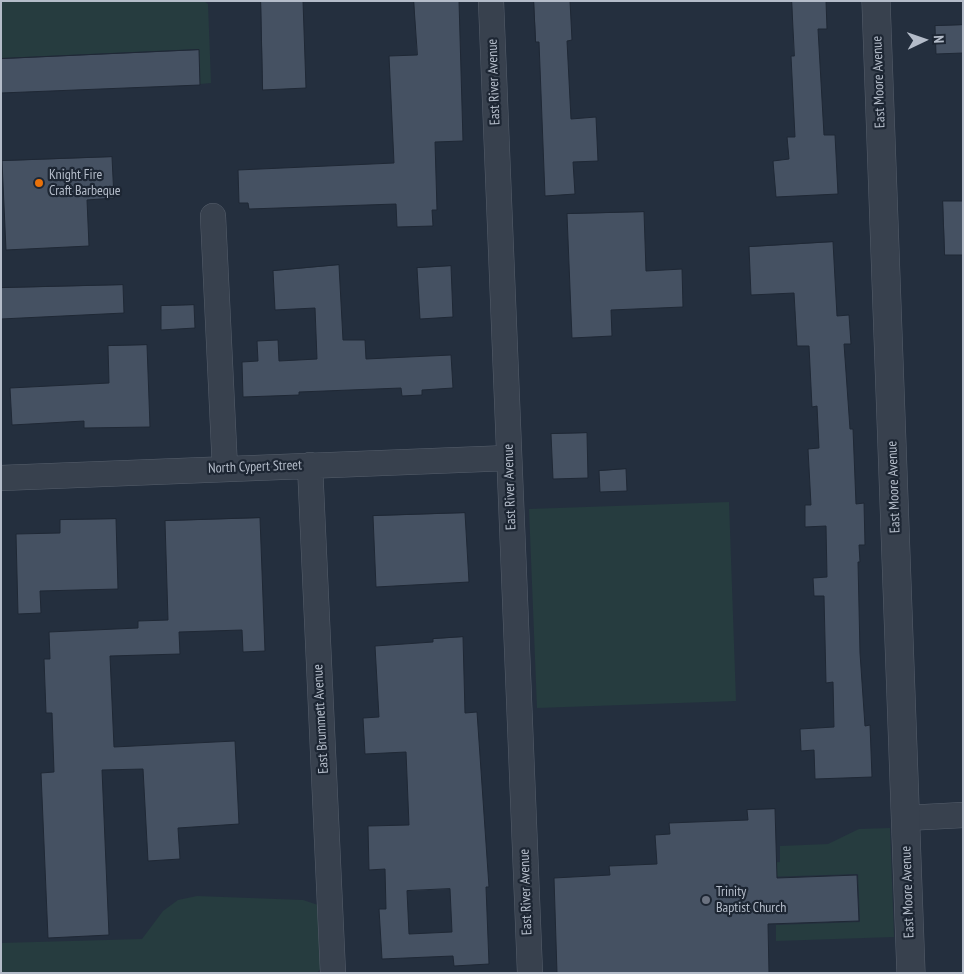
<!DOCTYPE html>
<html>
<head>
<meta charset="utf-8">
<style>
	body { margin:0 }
	#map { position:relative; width:964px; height:974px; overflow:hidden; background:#242f3e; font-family:"PT Sans Narrow",sans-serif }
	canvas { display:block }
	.frame { position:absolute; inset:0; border:2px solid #b4bcc9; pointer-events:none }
	.north { position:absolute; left:899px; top:15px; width:50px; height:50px; -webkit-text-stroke:4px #1d2633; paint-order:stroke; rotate:87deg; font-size:14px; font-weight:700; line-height:20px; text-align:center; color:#b4bcc9 }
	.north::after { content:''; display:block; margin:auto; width:18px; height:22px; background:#b4bcc9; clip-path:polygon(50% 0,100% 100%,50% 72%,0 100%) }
</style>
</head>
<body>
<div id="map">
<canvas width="964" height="974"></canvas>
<div class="frame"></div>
<div class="north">N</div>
</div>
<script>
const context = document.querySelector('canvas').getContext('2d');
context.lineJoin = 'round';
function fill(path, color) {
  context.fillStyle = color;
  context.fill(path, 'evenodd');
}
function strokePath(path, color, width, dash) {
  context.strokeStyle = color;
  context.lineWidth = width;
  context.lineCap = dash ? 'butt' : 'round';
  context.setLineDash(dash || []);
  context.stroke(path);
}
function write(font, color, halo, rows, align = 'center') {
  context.font = font + ' "PT Sans Narrow",sans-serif';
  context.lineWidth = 4.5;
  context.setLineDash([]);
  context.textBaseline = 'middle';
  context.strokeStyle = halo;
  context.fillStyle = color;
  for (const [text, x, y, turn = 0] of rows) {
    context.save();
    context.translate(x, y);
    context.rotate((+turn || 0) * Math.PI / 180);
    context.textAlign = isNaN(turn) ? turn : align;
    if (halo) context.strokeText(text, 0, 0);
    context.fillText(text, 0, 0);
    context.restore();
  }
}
const green = new Path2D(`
	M 1,1 L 204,1 L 208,4 L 211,83 L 200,84 L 199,49 L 1,58 Z
	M 729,502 L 736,701 L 537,708 L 529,509 Z
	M 890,828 L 894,937 L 776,941 L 776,925 L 860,922 L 858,874 L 766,877 L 766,863 L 780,862 L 780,846 L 828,844 L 859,829 Z
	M 197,896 L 303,900 L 318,905 L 323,966 L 317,973 L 1,973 L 1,943 L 142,939 L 163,911 L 178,900 Z`);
const building = new Path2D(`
	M 261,1 L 303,1 L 306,88 L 263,90 Z
	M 414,1 L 459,1 L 463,141 L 435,142 L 437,210 L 432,210 L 433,226 L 397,227 L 396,204 L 249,209 L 248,203 L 239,203 L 238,170 L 394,163 L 389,56 L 417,55 Z
	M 534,1 L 570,1 L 572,40 L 567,41 L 571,119 L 596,117 L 598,161 L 573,162 L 575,194 L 545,196 L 539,42 L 536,42 Z
	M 792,1 L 826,1 L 827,29 L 818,29 L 824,135 L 835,135 L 838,194 L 776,197 L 773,161 L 789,159 L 787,137 L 795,137 L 791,56 L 794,56 Z
	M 963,25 L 963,53 L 936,54 L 935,26 Z
	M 199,50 L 200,85 L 1,93 L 1,59 Z
	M 112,157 L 114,198 L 87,200 L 89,246 L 6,250 L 2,161 Z
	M 943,201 L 963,201 L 963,255 L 945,255 Z
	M 644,212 L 646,271 L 682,269 L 683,307 L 611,310 L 612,336 L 572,338 L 567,214 Z
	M 833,242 L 837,316 L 849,315 L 851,344 L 844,344 L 850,429 L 853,429 L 856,504 L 864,503 L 865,545 L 859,545 L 860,562 L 858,562 L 860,653 L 865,726 L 870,725 L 872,777 L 815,779 L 814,750 L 801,751 L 800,729 L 834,727 L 833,682 L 826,683 L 824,596 L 814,596 L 813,578 L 827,577 L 826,526 L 805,527 L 805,505 L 811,505 L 808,449 L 819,448 L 817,406 L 812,407 L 809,346 L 797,346 L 794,293 L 751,295 L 749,247 Z
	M 339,265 L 343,340 L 365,340 L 366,359 L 451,355 L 453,388 L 422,390 L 422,395 L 402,396 L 401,388 L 299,392 L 299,395 L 243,397 L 242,362 L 258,361 L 257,341 L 278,340 L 279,361 L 317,359 L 315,308 L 275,310 L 273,271 Z
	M 451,266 L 453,317 L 420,319 L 417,268 Z
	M 123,285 L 124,313 L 1,319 L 1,288 Z
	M 194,305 L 195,328 L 161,330 L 161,306 Z
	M 147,345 L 150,427 L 84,428 L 84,421 L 12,425 L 10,388 L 109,383 L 108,346 Z
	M 587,433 L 588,478 L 553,479 L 551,434 Z
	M 626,469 L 627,491 L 600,492 L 599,471 Z
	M 465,513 L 469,582 L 376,587 L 373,516 Z
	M 260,518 L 265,651 L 243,652 L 242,630 L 179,632 L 180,654 L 110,656 L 114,747 L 235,741 L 239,824 L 178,828 L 180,859 L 148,861 L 143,769 L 102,770 L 109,935 L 48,938 L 41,773 L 54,772 L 52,713 L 46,713 L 44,659 L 50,659 L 49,632 L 138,628 L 138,621 L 168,620 L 165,521 Z
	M 116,519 L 118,589 L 40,591 L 41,613 L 18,614 L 16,534 L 60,533 L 60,520 Z
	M 463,637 L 465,713 L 477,712 L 489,887 L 486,887 L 489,964 L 454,966 L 453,956 L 382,959 L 379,909 L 386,909 L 385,869 L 369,870 L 368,826 L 409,825 L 406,752 L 365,754 L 363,718 L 379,717 L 375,646 L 433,642 L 433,639 ZM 450,889 L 452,932 L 409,934 L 407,891 Z
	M 775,809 L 777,878 L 857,875 L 859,921 L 768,924 L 769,973 L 557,973 L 554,878 L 610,875 L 609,866 L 657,864 L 655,835 L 670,834 L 669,823 L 748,820 L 747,810 Z`);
const minor = new Path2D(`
	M 491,1 L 530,973
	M 213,216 L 225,469
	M 310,465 L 333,973
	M 1,478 L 509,458
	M 906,818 L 963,815`);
const tertiary = new Path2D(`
	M 876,1 L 911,973`);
const markers = [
	[39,183,5,"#e8710a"],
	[706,900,5,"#6b7280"]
];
const streetNames = [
	["East River Avenue",494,82,-92],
	["East Moore Avenue",879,82,-92],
	["North Cypert Street",255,467,-2],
	["East River Avenue",510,487,-92],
	["East Moore Avenue",894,487,-92],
	["East Brummett Avenue",321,719,-93],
	["East River Avenue",526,892,-92],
	["East Moore Avenue",908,892,-92]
];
const poiNames = [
	["Knight Fire",49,175],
	["Craft Barbeque",49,191],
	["Trinity",716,892],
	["Baptist Church",716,908]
];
fill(green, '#263c3f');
fill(building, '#455162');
strokePath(building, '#1f2835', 1);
strokePath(minor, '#565f6c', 26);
strokePath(tertiary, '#565f6c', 29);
strokePath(minor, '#38414e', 25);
strokePath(tertiary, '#38414e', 28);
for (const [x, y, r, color] of markers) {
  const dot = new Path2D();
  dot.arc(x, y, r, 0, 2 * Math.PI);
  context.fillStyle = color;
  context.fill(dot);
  strokePath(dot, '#1d2633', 2);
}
write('14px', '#b4bcc9', '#1d2633', streetNames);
write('14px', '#b4bcc9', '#1d2633', poiNames, 'left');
</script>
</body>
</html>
